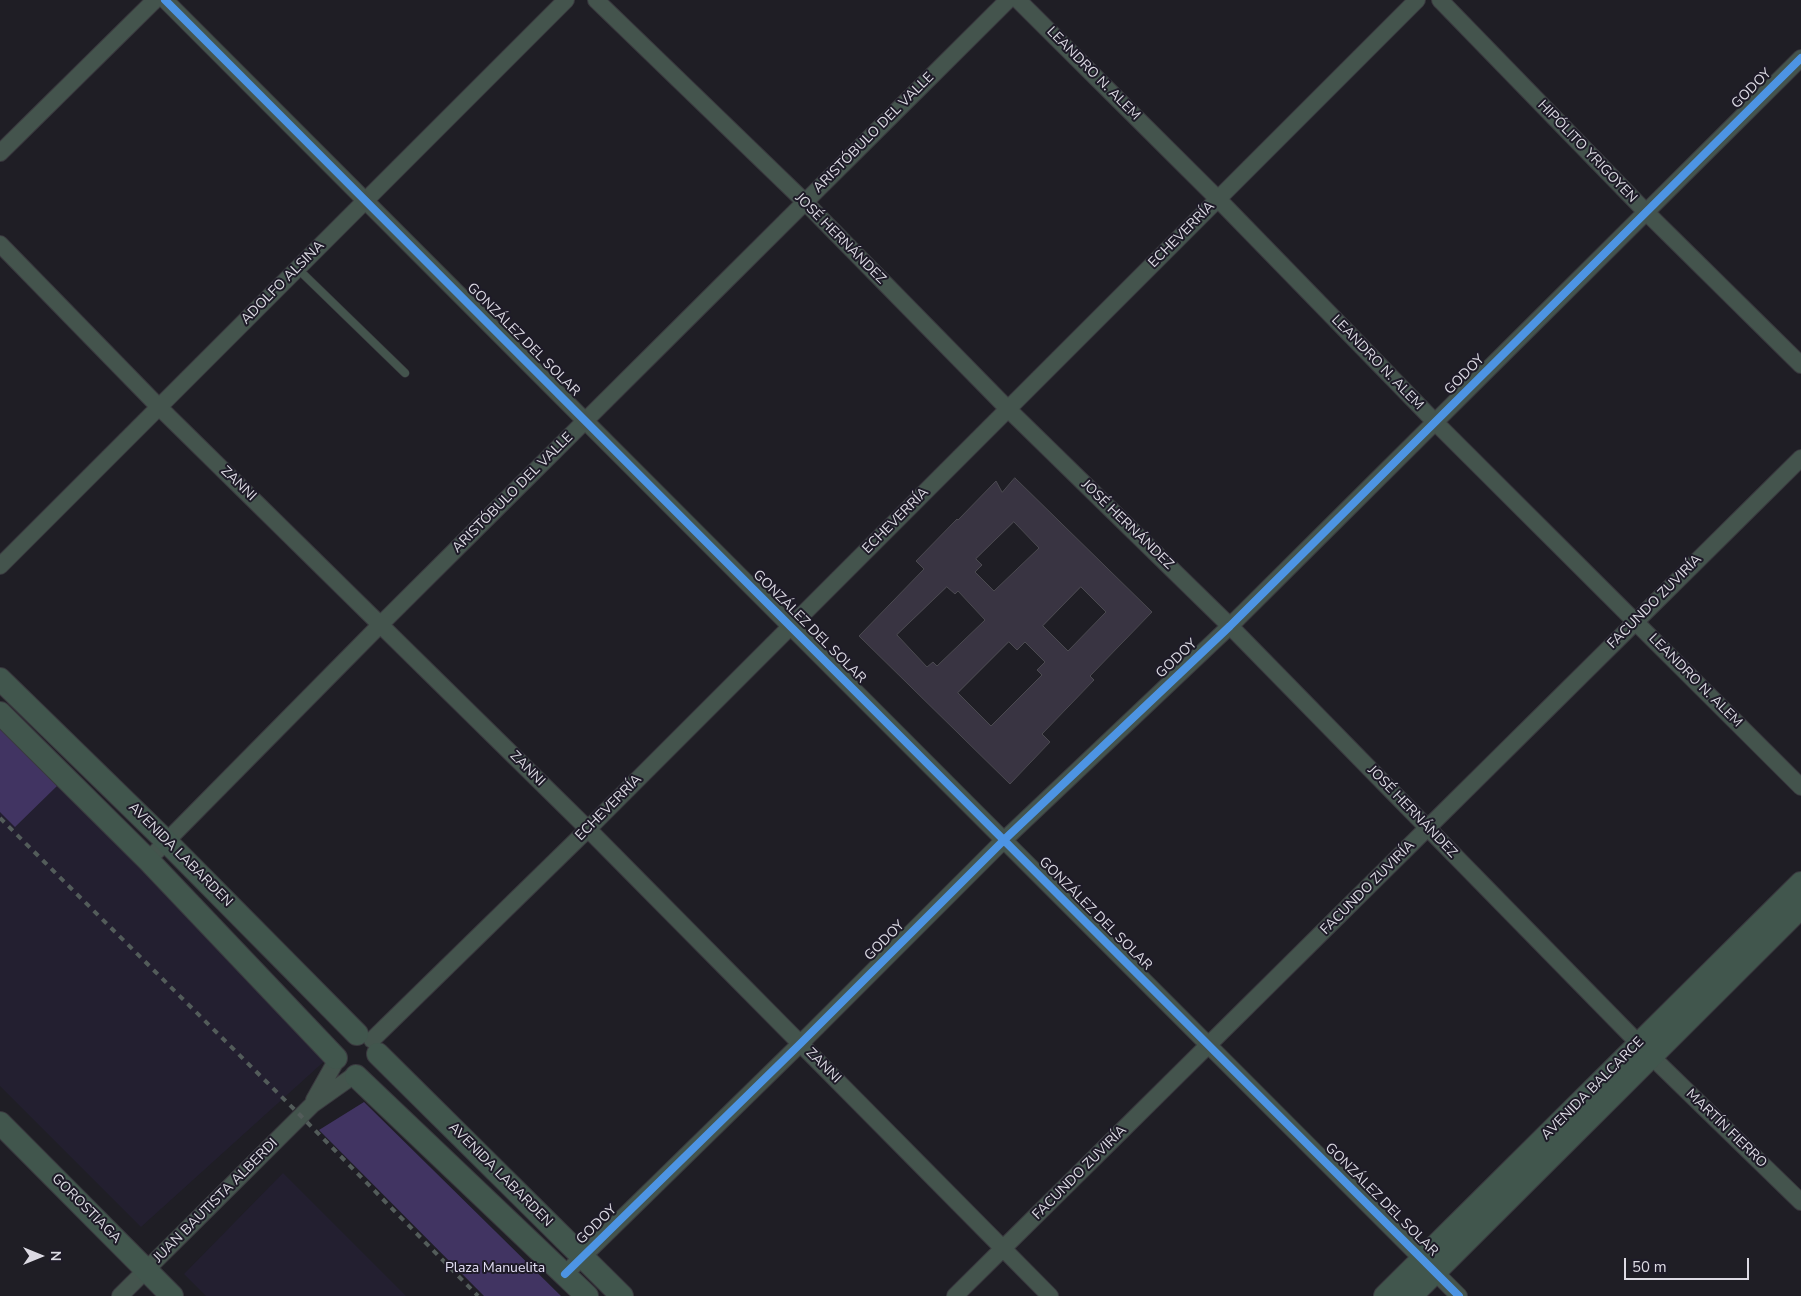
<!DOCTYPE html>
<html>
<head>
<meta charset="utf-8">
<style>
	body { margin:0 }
	#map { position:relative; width:1801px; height:1296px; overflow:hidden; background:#1f1e25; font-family:"Nunito Sans",sans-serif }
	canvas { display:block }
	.north { position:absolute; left:15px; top:1231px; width:50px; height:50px; -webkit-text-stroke:4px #1e1b28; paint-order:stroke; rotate:90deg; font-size:14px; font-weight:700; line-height:20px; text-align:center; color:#dcdae3 }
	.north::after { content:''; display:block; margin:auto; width:18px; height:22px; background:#dcdae3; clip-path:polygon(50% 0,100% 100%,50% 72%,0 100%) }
	.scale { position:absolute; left:1624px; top:1258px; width:125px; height:22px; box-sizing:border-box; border:2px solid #dcdae3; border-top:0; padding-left:6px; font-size:15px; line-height:18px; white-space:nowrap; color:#dcdae3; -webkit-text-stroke:4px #1e1b28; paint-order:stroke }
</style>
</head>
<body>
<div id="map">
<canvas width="1801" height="1296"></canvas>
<div class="north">N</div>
<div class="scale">50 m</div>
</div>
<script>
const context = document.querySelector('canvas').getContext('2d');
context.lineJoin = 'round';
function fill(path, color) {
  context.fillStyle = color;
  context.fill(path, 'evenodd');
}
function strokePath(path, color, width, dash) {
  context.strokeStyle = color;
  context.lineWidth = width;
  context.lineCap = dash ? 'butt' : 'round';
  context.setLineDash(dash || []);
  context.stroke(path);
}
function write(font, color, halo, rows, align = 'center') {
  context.font = font + ' "Nunito Sans",sans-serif';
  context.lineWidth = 4;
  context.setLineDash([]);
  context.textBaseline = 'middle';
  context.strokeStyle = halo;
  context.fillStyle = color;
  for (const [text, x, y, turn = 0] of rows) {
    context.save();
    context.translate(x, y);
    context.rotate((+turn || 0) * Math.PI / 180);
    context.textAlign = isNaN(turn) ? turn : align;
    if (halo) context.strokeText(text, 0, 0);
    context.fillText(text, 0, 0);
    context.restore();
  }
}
const built = new Path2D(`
	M 0,728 L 329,1057 L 141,1227 L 0,1086 Z
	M 283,1173 L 406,1296 L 206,1296 L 184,1274 Z`);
const green = new Path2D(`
	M 0,728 L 57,786 L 15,827 L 0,812 Z
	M 364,1102 L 561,1296 L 484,1296 L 319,1130 Z`);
const building = new Path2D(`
	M 1015,478 L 1152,612 L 1090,676 L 1094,680 L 1042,734 L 1050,742 L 1010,784 L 859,636 L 924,569 L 916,561 L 957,519 L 958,520 L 996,481 L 1002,492 ZM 1014,522 L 1039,548 L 994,591 L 975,572 L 982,565 L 976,559 ZM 947,587 L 955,594 L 958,591 L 985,620 L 937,666 L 933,662 L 927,667 L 897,635 ZM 1081,587 L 1106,612 L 1068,651 L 1043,626 ZM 1009,642 L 1017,650 L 1025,642 L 1045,662 L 1037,670 L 1042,675 L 991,726 L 958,693 Z`);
const lane = new Path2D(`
	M 298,269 L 405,373`);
const street = new Path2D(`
	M 165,0 L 1459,1296
	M 596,0 L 805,202 L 1008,409 L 1230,626 L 1651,1056 L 1801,1202
	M 1018,0 L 1218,199 L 1435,422 L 1801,787
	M 1440,0 L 1646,212 L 1801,365
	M 0,153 L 155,0
	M 0,244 L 159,407 L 588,829 L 1050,1296
	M 0,566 L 566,0
	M 148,860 L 381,624 L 1008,0
	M 372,1040 L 588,829 L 1417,0
	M 314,1100 L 336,1061
	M 565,1274 L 800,1044 L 1004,840 L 1230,626 L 1801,58
	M 120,1296 L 312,1105 L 353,1076
	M 955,1296 L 1801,458`);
const secondary = new Path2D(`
	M 0,679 L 166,841 L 357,1034
	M 0,713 L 148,860 L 336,1058
	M 378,1054 L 622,1296
	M 356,1076 L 587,1296
	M 0,1123 L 172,1296
	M 1385,1296 L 1801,883
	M 1411,1296 L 1801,907`);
const rail = new Path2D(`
	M 0,818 L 301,1116 L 478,1296`);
const cycleway = new Path2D(`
	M 165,0 L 1459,1296
	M 565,1274 L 800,1044 L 1004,840 L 1230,626 L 1801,58`);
const streetNames = [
	["LEANDRO N. ALEM",1093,74,45],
	["GODOY",1752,89,-45],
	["ARISTÓBULO DEL VALLE",874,133,-45],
	["HIPÓLITO YRIGOYEN",1587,152,46],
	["ECHEVERRÍA",1182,235,-45],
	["JOSÉ HERNÁNDEZ",840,239,45],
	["ADOLFO ALSINA",283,283,-45],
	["GONZÁLEZ DEL SOLAR",523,340,45],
	["LEANDRO N. ALEM",1377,363,46],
	["GODOY",1465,375,-45],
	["ZANNI",238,484,44],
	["ARISTÓBULO DEL VALLE",513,493,-45],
	["ECHEVERRÍA",896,521,-45],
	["JOSÉ HERNÁNDEZ",1127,525,44],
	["FACUNDO ZUVIRÍA",1655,602,-45],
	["GONZÁLEZ DEL SOLAR",809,627,45],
	["GODOY",1177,659,-43],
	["LEANDRO N. ALEM",1695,681,45],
	["ZANNI",527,769,45],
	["ECHEVERRÍA",609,808,-45],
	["JOSÉ HERNÁNDEZ",1412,812,46],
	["AVENIDA LABARDEN",180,855,45],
	["FACUNDO ZUVIRÍA",1368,888,-45],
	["GONZÁLEZ DEL SOLAR",1095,914,45],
	["GODOY",885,941,-45],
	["ZANNI",823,1066,45],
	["AVENIDA BALCARCE",1593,1089,-45],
	["MARTÍN FIERRO",1726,1129,44],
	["FACUNDO ZUVIRÍA",1080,1173,-45],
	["AVENIDA LABARDEN",500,1175,45],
	["GONZÁLEZ DEL SOLAR",1381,1200,45],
	["JUAN BAUTISTA ALBERDI",216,1201,-45],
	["GOROSTIAGA",86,1209,45],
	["GODOY",597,1225,-44]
];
const parkNames = [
	["Plaza Manuelita",495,1269]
];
fill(built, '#231f30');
fill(green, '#413462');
fill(building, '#393442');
strokePath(building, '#4b4a50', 1);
strokePath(lane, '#3a393f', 9);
strokePath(street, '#3a393f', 18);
strokePath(secondary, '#3a393f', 24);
strokePath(lane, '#44544d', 8);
strokePath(street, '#44544d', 16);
strokePath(secondary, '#41564d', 22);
strokePath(rail, '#535c5a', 4, [6, 6]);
strokePath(cycleway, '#4d94e3', 8);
write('14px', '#dcdae3', '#1e1b28', streetNames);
write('14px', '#e3dff4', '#1e1b28', parkNames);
</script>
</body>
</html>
